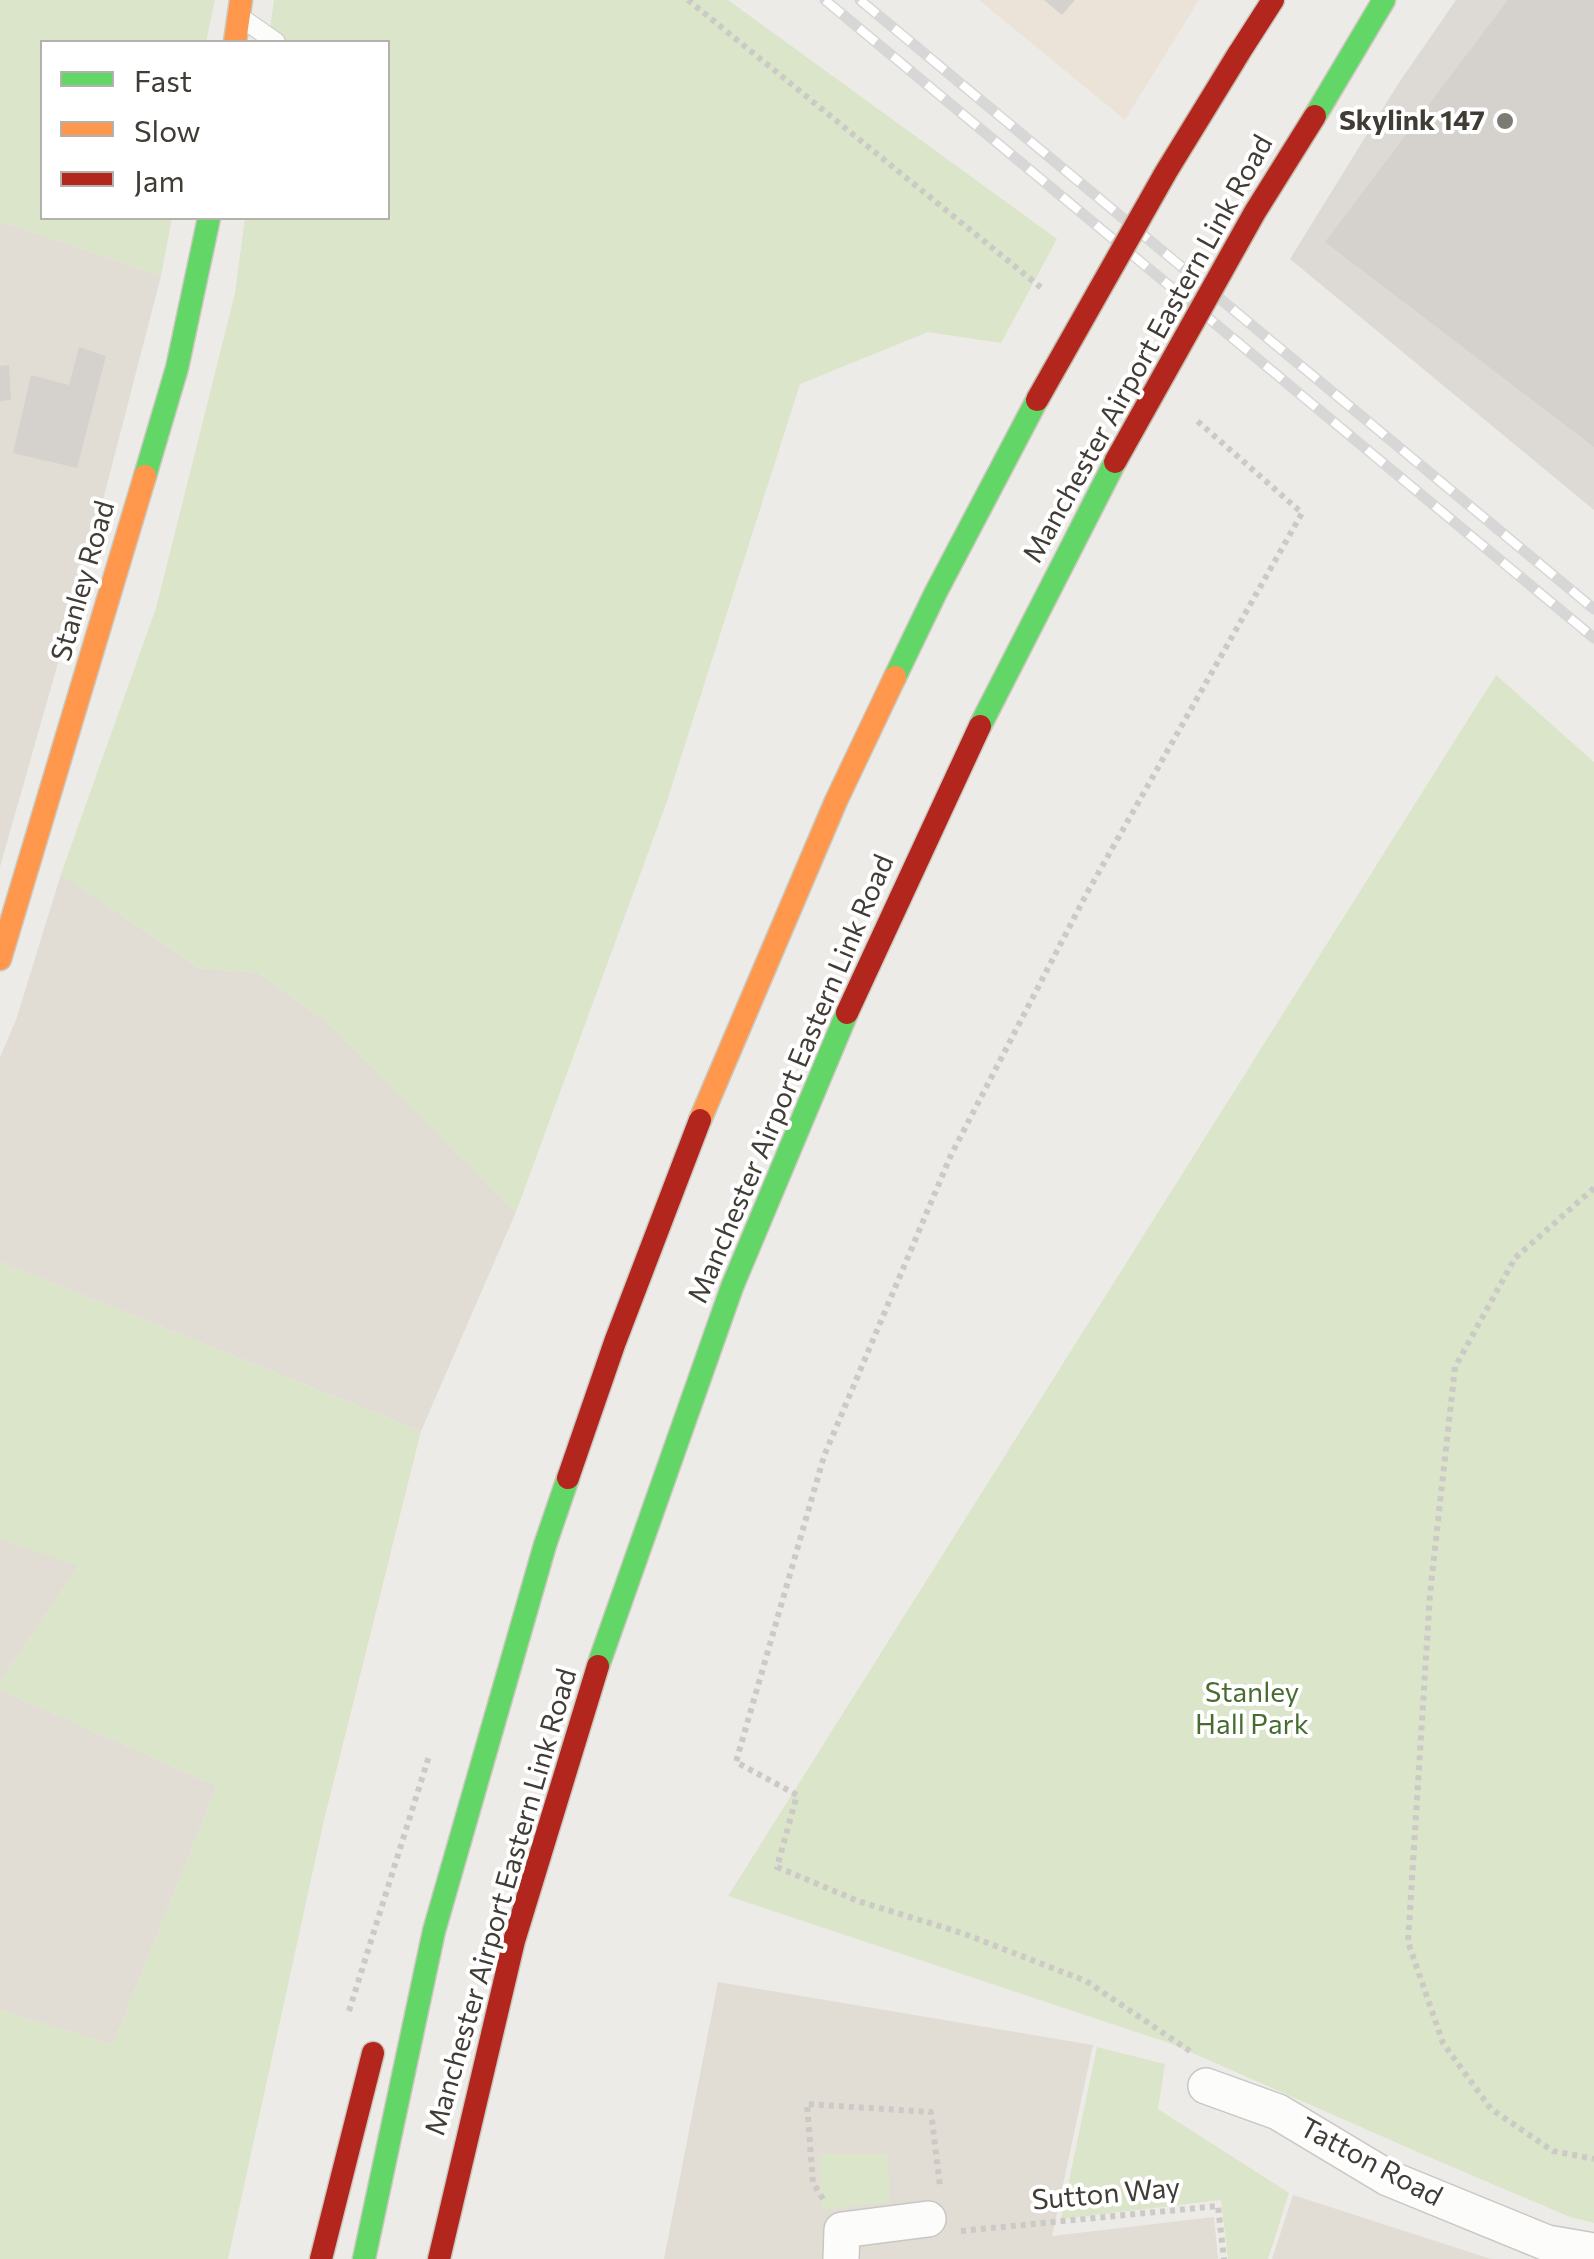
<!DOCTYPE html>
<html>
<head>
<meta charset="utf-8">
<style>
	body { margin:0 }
	#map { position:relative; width:1594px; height:2259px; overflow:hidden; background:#edebe7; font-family:Commissioner,sans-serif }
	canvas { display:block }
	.legend { position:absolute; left:40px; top:40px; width:350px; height:180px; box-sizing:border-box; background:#fff; border:2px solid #b3b1ae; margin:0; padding:12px 18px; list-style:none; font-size:30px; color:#413c35 }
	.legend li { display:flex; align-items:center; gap:20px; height:50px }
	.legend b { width:50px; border:2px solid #b3b1ae }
</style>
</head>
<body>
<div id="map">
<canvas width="1594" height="2259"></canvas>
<ul class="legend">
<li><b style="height:12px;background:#63d668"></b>Fast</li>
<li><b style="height:12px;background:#ff974d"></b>Slow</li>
<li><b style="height:12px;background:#b3261e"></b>Jam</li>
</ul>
</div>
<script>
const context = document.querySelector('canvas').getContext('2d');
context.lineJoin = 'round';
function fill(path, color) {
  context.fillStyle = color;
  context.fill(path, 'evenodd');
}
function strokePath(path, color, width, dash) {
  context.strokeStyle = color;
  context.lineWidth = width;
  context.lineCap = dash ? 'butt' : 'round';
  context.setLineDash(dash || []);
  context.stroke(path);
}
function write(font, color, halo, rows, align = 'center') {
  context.font = font + ' Commissioner,sans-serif';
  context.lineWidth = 8;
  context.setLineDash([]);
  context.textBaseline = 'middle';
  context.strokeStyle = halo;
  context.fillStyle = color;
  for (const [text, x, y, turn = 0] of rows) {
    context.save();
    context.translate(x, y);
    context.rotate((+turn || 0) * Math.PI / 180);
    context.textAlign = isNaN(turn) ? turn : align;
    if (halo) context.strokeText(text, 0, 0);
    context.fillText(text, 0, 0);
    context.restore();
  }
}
const residential = new Path2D(`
	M 0,221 L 161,276 L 89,554 L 0,867 Z
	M 61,874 L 199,968 L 259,973 L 329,1024 L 516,1212 L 421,1431 L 0,1262 L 0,1057 L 16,1020 Z
	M 0,1539 L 79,1565 L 0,1682 Z
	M 0,1690 L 217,1786 L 113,2045 L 0,2010 Z
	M 718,1982 L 1093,2045 L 1052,2236 L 1214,2217 L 1218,2259 L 664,2259 Z
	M 1293,2195 L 1488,2258 L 1492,2259 L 1272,2259 Z`);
const commercial = new Path2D(`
	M 979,0 L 1199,0 L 1125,120 Z`);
const industrial = new Path2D(`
	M 1456,0 L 1594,0 L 1594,510 L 1290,259 L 1398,84 Z`);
const green = new Path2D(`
	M 0,0 L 215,0 L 206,42 L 42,42 L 42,218 L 172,218 L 161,276 L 0,221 Z
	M 274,0 L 728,0 L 1057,239 L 1001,343 L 928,332 L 800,384 L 666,804 L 516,1212 L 329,1024 L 259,973 L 199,968 L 61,874 L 156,608 L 235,293 L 245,218 L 388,218 L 388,42 L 268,42 Z
	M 1496,675 L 1594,762 L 1594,2223 L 1570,2217 L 1436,2160 L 1172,2044 L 728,1896 Z
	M 0,1262 L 421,1431 L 324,1820 L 228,2259 L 0,2259 L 0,2010 L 113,2045 L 217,1786 L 0,1690 L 0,1682 L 78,1566 L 0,1539 Z
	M 1097,2047 L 1165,2064 L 1158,2109 L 1289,2193 L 1268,2259 L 1228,2259 L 1221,2200 L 1061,2219 Z
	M 819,2154 L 888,2154 L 890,2203 L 822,2210 Z`);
const building = new Path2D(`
	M 1044,0 L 1075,0 L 1062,15 Z
	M 1508,0 L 1594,0 L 1594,447 L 1325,242 Z
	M 79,347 L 106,356 L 77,468 L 13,453 L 31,375 L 69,385 Z
	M 9,365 L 11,400 L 0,401 L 0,366 Z`);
const path = new Path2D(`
	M 688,0 L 1044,290
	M 1594,1188 L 1515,1258 L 1455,1367 L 1430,1594 L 1408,1942 L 1443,2043 L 1491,2109 L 1553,2151 L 1594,2159
	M 349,2011 L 429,1756
	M 1190,2051 L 1086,1981 L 962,1933 L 858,1901 L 777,1867 L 797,1795 L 736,1762 L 824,1456 L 951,1155 L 1087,893 L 1302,513 L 1194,418
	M 823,2199 L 813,2183 L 807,2104 L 931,2112 L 940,2186
	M 961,2231 L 1218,2206 L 1224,2259`);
const lane = new Path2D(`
	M 243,19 L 276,42`);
const street = new Path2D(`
	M 1206,2086 L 1278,2112 L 1388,2178 L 1547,2243 L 1594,2251
	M 841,2259 L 842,2230 L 928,2219`);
const fast = new Path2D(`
	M 1315,116 L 1384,0
	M 145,476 L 177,368 L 209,218
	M 895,677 L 936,592 L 1037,400
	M 980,726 L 1115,462
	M 598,1666 L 732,1287 L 847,1013
	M 364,2259 L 434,1931 L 545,1545 L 568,1478`);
const slow = new Path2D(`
	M 235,42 L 241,0
	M 0,959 L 145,476
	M 700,1120 L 836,801 L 895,677`);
const jam = new Path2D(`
	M 1239,53 L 1273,0
	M 847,1013 L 980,726
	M 568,1478 L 615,1342 L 700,1120
	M 321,2259 L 373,2053
	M 439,2259 L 514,1941 L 598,1666`);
const rail = new Path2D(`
	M 825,0 L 1594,638
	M 860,0 L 1594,609`);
const jamBridge = new Path2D(`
	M 1037,400 L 1166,172 L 1239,53
	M 1115,462 L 1255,212 L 1315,116`);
const markers = [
	[1505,121,10,"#7d7973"]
];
const poiNames = [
	["Skylink 147",1485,121]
];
const streetNames = [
	["Manchester Airport Eastern Link Road",1148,349,-61],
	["Stanley Road",83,581,-74],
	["Manchester Airport Eastern Link Road",791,1079,-67],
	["Manchester Airport Eastern Link Road",501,1902,-74],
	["Tatton Road",1371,2162,28],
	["Sutton Way",1106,2194,-5]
];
const parkNames = [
	["Stanley",1252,1693],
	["Hall Park",1252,1725]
];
fill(residential, '#e1ddd5');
fill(commercial, '#ece3d8');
fill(industrial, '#dddad5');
fill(green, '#dbe5c9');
fill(building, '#d5d2ce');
strokePath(lane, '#c9c7c3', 20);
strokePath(street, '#c9c7c3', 38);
strokePath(fast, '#cbc8bf', 25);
strokePath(slow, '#cbc8bf', 25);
strokePath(jam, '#cbc8bf', 25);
strokePath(path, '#cbcac6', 6, [5, 5]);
strokePath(lane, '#fcfcfb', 18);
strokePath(street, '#fcfcfb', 35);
strokePath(fast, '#63d668', 22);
strokePath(slow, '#ff974d', 22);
strokePath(jam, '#b3261e', 22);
strokePath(rail, '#d8d7d7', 11);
strokePath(rail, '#fff', 8, [22]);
strokePath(jamBridge, '#c2b7a6', 25, []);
strokePath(jamBridge, '#b3261e', 22);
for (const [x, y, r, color] of markers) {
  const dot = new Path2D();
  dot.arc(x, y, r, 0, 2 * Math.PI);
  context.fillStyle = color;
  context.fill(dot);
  strokePath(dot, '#fff', 4);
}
write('bold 28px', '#413c35', '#fff', poiNames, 'right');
write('28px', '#413c35', '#fff', streetNames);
write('28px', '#486c30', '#fff', parkNames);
</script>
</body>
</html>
